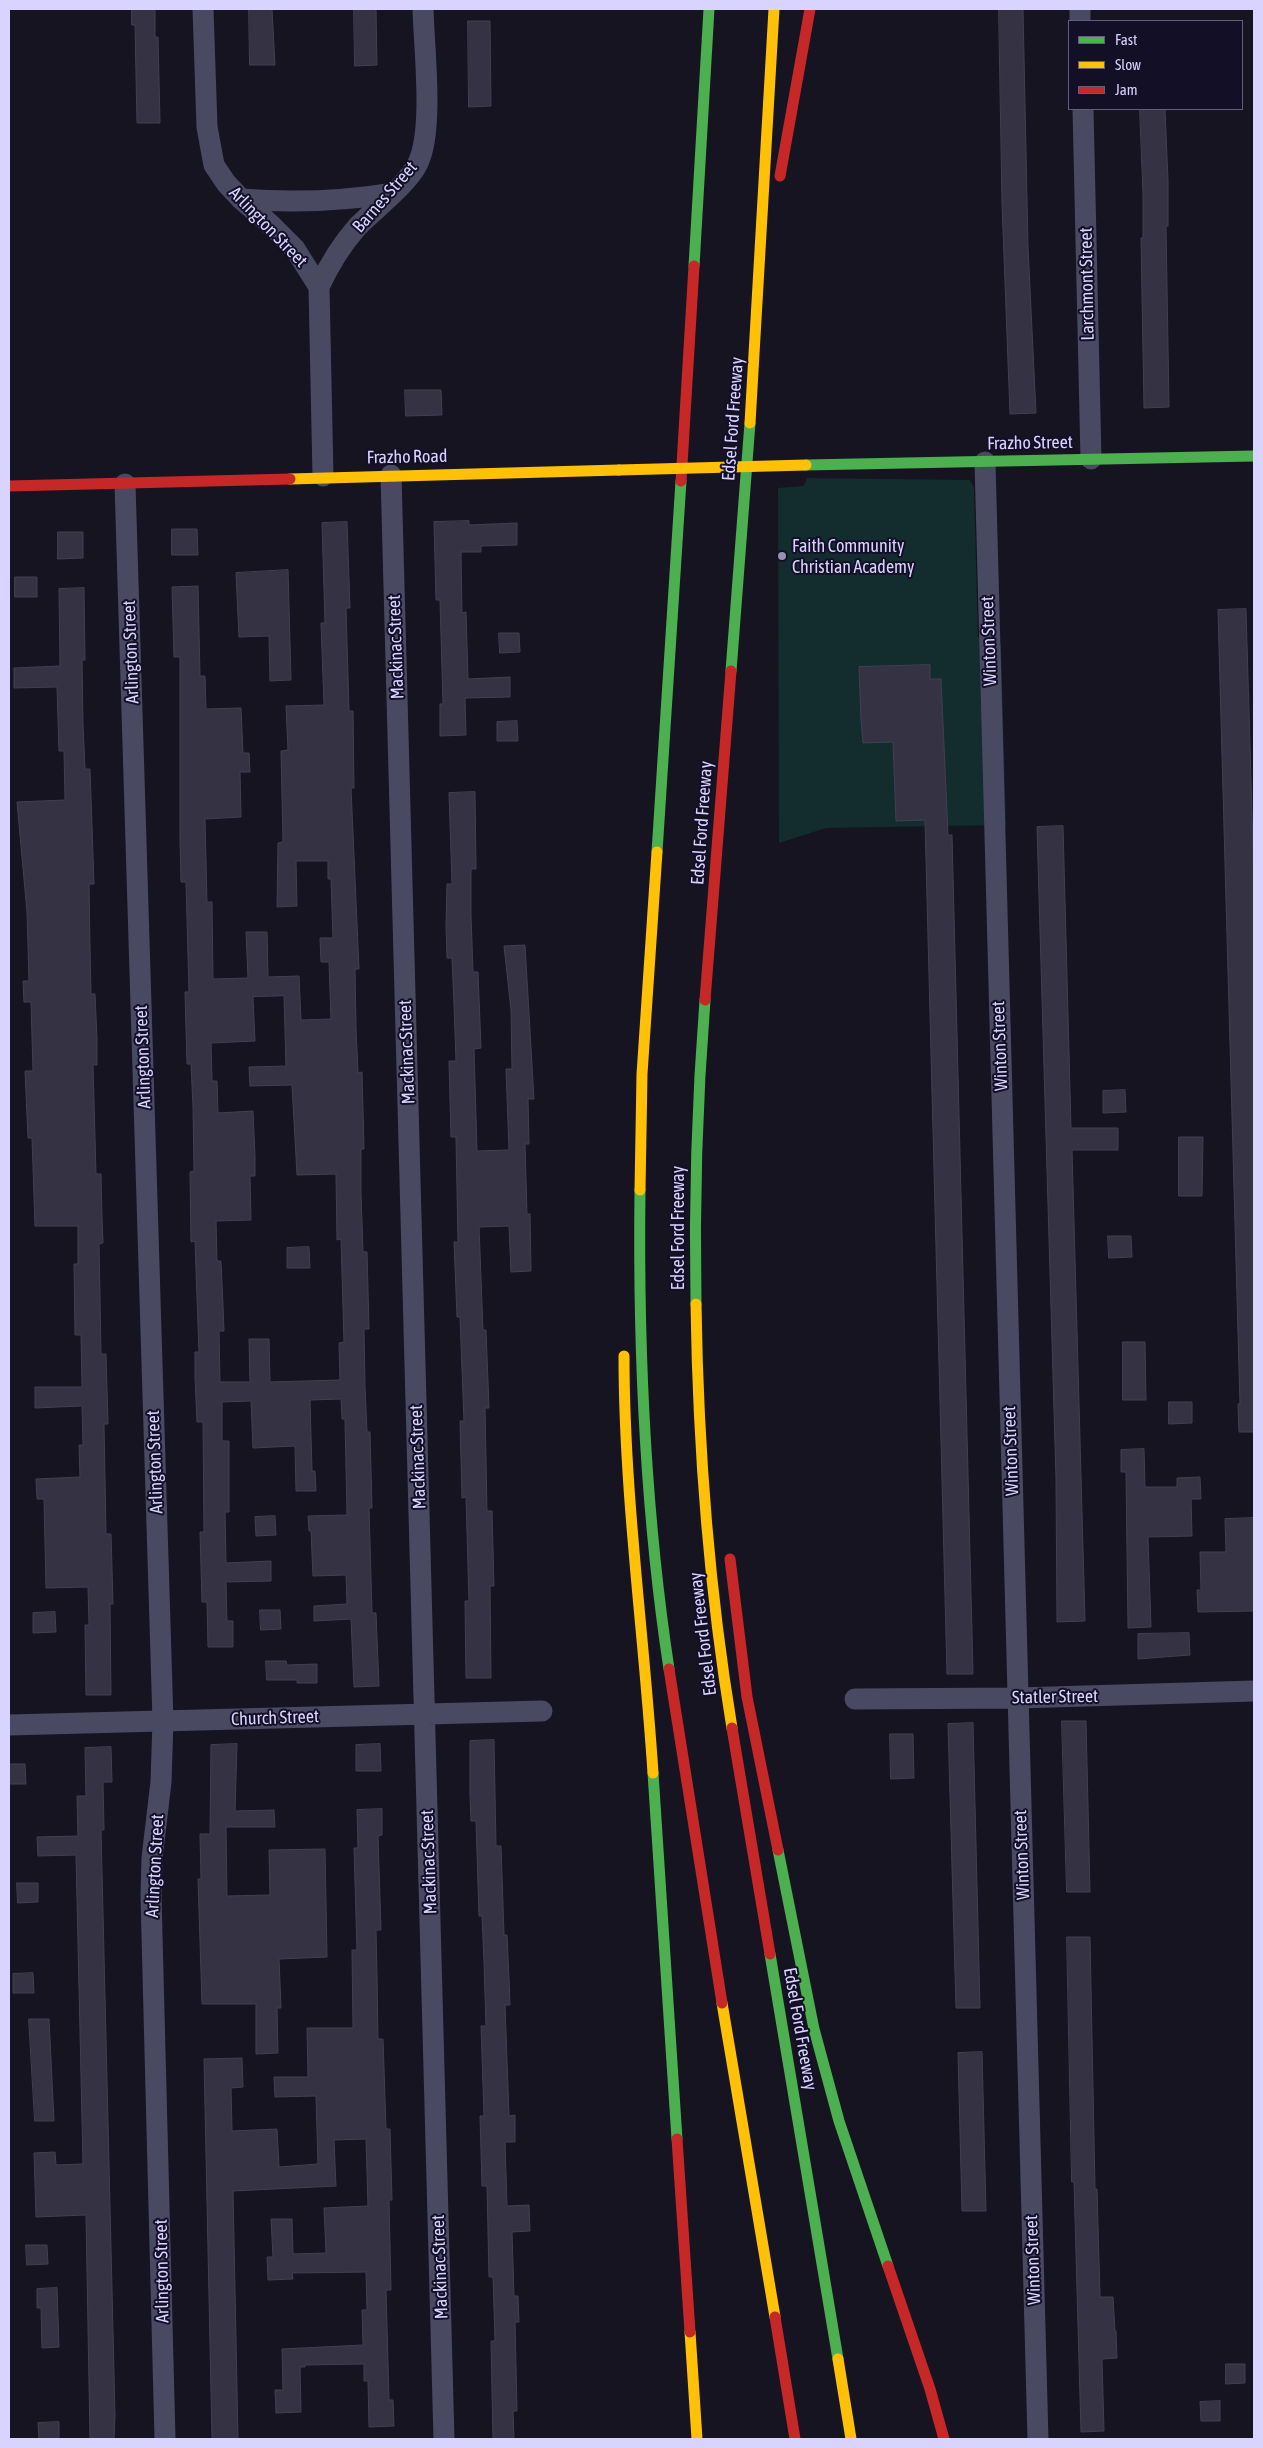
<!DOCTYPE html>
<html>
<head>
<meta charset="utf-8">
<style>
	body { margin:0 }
	#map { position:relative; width:1263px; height:2448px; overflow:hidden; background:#161421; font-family:"Asap Condensed",sans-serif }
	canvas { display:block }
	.frame { position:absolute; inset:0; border:10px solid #d9d4ff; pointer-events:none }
	.legend { position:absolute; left:1068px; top:20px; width:175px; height:90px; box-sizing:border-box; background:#130f26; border:1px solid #625e7d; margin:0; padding:6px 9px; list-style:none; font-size:15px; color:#d9d4ff }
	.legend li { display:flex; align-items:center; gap:10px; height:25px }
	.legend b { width:25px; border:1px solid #625e7d }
</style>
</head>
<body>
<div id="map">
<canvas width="1263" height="2448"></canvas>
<div class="frame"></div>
<ul class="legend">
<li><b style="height:6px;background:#4caf50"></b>Fast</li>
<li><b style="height:6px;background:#ffc107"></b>Slow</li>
<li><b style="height:6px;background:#c62828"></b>Jam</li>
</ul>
</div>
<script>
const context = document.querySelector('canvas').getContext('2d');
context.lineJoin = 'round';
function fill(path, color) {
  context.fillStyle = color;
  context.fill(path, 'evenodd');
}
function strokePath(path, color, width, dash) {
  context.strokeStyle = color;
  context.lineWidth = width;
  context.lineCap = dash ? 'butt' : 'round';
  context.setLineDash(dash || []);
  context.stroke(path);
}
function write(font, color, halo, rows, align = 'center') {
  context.font = font + ' "Asap Condensed",sans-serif';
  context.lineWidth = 4;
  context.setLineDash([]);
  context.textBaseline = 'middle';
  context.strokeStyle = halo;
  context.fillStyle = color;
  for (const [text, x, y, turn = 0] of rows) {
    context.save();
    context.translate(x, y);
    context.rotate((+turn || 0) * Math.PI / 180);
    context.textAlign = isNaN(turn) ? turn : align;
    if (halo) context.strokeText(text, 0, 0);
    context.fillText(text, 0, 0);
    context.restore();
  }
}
const green = new Path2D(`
	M 807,478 L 970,480 L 974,488 L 978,637 L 1001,644 L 1006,825 L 826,828 L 779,843 L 778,488 L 804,486 Z`);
const building = new Path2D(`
	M 132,9 L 155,9 L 155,37 L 158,37 L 160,123 L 137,123 L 135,25 L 132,25 Z
	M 249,9 L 272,9 L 275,65 L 250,65 Z
	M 354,9 L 376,9 L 377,65 L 355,66 Z
	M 999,9 L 1023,9 L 1028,247 L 1036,413 L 1010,414 L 1002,203 Z
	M 468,21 L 490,21 L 491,106 L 469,107 Z
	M 1140,109 L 1165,109 L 1168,181 L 1168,226 L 1166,226 L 1169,407 L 1144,408 L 1141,238 L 1143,238 L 1143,194 Z
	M 405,390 L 441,390 L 442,415 L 406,416 Z
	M 469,521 L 469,525 L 517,523 L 517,545 L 481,546 L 481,552 L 461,552 L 462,613 L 466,612 L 468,679 L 510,677 L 510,697 L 465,698 L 466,735 L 440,736 L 440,704 L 443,704 L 440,600 L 436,600 L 434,522 Z
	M 347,522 L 350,608 L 346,608 L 349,711 L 353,711 L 354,788 L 351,788 L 359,969 L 355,969 L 356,1028 L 358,1073 L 362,1072 L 364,1149 L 361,1149 L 361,1194 L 363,1252 L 367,1252 L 369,1329 L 364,1329 L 365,1387 L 367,1432 L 370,1432 L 372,1508 L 369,1508 L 372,1613 L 376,1613 L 379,1686 L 354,1687 L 351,1619 L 314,1621 L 314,1606 L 347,1604 L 346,1575 L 313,1576 L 311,1531 L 309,1531 L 308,1516 L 347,1515 L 345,1419 L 342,1419 L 341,1399 L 310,1400 L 312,1471 L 315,1471 L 316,1491 L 296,1491 L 295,1446 L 253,1448 L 251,1401 L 222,1402 L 222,1441 L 229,1441 L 229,1512 L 225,1512 L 226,1563 L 271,1561 L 271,1581 L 226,1582 L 227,1621 L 233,1621 L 233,1647 L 208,1647 L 207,1602 L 202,1602 L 200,1532 L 204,1532 L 203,1422 L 197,1422 L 195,1378 L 195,1352 L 199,1352 L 195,1241 L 191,1242 L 190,1172 L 194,1171 L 193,1107 L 191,1064 L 187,1064 L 185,992 L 189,992 L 186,882 L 181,882 L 180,838 L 180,657 L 174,657 L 172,587 L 198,586 L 200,676 L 205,676 L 206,709 L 241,708 L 243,753 L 249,753 L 250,772 L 240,772 L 241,817 L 205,819 L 207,902 L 212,902 L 213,979 L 248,978 L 246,932 L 267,932 L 268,977 L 299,976 L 301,1020 L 331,1019 L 329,962 L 321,962 L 320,938 L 333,938 L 331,879 L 328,879 L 328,861 L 296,861 L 297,906 L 277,907 L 278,843 L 283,842 L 281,751 L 288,750 L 286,706 L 324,705 L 321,623 L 325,623 L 322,523 ZM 284,996 L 286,1066 L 249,1067 L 250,1086 L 292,1085 L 297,1175 L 336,1174 L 337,1240 L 341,1239 L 344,1342 L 339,1343 L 340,1380 L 270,1382 L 269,1339 L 249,1339 L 250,1382 L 220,1382 L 219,1331 L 224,1331 L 223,1305 L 221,1261 L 217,1261 L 216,1221 L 251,1220 L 250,1176 L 255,1176 L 255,1156 L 253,1111 L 218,1113 L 217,1081 L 212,1081 L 211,1043 L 255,1041 L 253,997 Z
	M 172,529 L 197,529 L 198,555 L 172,555 Z
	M 58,532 L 83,532 L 83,558 L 58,559 Z
	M 288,570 L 291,680 L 270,681 L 269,636 L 239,637 L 236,573 Z
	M 15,577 L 37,577 L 37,597 L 15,597 Z
	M 84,588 L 85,660 L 82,660 L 83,724 L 85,769 L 90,769 L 94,884 L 89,884 L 90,948 L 91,994 L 95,994 L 97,1039 L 97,1065 L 93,1065 L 96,1174 L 101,1174 L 102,1218 L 103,1243 L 99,1244 L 101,1354 L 106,1354 L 108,1424 L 104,1424 L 106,1534 L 111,1534 L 113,1604 L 110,1604 L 111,1695 L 86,1695 L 85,1625 L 89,1625 L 88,1587 L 46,1588 L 44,1499 L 37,1499 L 36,1479 L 80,1477 L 79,1445 L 83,1445 L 82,1406 L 35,1408 L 35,1387 L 82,1387 L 81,1335 L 75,1335 L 74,1264 L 78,1264 L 78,1226 L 35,1226 L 32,1138 L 28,1138 L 25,1071 L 33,1071 L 31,1002 L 24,1002 L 23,981 L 29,981 L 27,912 L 17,802 L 65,800 L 64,751 L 59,751 L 57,687 L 14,688 L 14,668 L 60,666 L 59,589 Z
	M 1246,609 L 1254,883 L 1254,1432 L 1239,1432 L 1238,1404 L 1240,1404 L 1218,610 Z
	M 499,633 L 519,633 L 520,652 L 500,653 Z
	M 930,665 L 930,679 L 941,679 L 948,835 L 952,835 L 973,1674 L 947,1674 L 925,820 L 896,821 L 893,742 L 863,743 L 861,720 L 859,667 Z
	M 517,721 L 518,741 L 497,741 L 497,722 Z
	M 475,792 L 476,869 L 471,869 L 471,915 L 473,972 L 478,972 L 481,1048 L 474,1049 L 477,1151 L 509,1150 L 506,1069 L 512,1069 L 511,1010 L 504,946 L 525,945 L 534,1099 L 528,1099 L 529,1144 L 525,1144 L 527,1214 L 530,1214 L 531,1271 L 511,1272 L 509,1226 L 479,1227 L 483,1330 L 486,1330 L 489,1408 L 485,1408 L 487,1511 L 492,1511 L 494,1586 L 490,1586 L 491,1678 L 466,1678 L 465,1601 L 469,1601 L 466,1497 L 462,1498 L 460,1421 L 464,1421 L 460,1317 L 457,1317 L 454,1242 L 458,1242 L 456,1137 L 451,1137 L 449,1061 L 456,1061 L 454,1004 L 452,958 L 447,958 L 446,926 L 447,884 L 452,884 L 449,793 Z
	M 1063,826 L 1071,1128 L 1118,1128 L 1118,1150 L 1072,1150 L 1085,1621 L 1057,1622 L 1056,1478 L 1037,827 Z
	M 1125,1090 L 1126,1112 L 1103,1113 L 1103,1091 Z
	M 1179,1137 L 1203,1137 L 1202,1196 L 1179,1196 Z
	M 1108,1236 L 1131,1236 L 1132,1257 L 1109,1258 Z
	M 309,1247 L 310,1268 L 287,1268 L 287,1248 Z
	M 1123,1342 L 1145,1342 L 1146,1400 L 1123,1400 Z
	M 1169,1402 L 1192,1402 L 1192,1423 L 1169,1424 Z
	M 1144,1449 L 1145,1487 L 1177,1487 L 1177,1478 L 1200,1477 L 1201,1499 L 1191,1499 L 1192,1536 L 1148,1537 L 1151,1627 L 1128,1628 L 1126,1472 L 1121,1472 L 1121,1450 Z
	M 275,1516 L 276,1535 L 256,1536 L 255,1517 Z
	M 1254,1518 L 1254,1611 L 1198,1612 L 1197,1590 L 1201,1590 L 1200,1552 L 1226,1552 L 1225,1519 Z
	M 260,1610 L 280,1610 L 281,1629 L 261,1630 Z
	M 55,1612 L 56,1632 L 33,1633 L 33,1613 Z
	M 1189,1633 L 1190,1655 L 1138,1659 L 1138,1634 Z
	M 266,1661 L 286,1661 L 287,1665 L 317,1664 L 317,1683 L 297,1683 L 297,1680 L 267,1680 Z
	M 1062,1721 L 1086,1721 L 1090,1892 L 1067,1892 Z
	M 973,1723 L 980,2008 L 956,2008 L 948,1724 Z
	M 890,1734 L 913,1734 L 914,1778 L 891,1779 Z
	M 494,1740 L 496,1846 L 501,1846 L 504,1935 L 507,1935 L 509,1979 L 510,2005 L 505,2005 L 509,2116 L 515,2115 L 515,2142 L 505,2142 L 507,2206 L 529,2205 L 530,2231 L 512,2232 L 514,2296 L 518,2296 L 519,2322 L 515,2322 L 517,2411 L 513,2411 L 514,2439 L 493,2439 L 491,2341 L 495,2341 L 493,2277 L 489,2277 L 487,2186 L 482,2186 L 480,2116 L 484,2116 L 481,2026 L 486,2026 L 484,1962 L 482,1916 L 479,1916 L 476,1821 L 471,1821 L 470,1795 L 470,1741 Z
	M 237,1744 L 235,1811 L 274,1810 L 275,1827 L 226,1827 L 227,1896 L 270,1895 L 269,1850 L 325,1849 L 327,1957 L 279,1959 L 281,2008 L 277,2008 L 278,2053 L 256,2054 L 256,2004 L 202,2004 L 198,1879 L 201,1879 L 200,1834 L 210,1834 L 211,1745 Z
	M 380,1744 L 381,1771 L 356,1771 L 356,1745 Z
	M 111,1747 L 112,1782 L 103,1782 L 104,1830 L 101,1830 L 115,2415 L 114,2439 L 90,2439 L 86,2215 L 36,2217 L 34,2153 L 55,2152 L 56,2165 L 83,2164 L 76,1855 L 38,1856 L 37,1837 L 78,1836 L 77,1796 L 86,1796 L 85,1748 Z
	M 9,1764 L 25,1764 L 26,1784 L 9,1784 Z
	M 382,1809 L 382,1835 L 378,1836 L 381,1930 L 376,1930 L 377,1976 L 378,2039 L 383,2039 L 386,2129 L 390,2129 L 392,2200 L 389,2200 L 391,2290 L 386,2290 L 389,2400 L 393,2400 L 394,2426 L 369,2427 L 368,2381 L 364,2381 L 364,2364 L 305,2365 L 305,2367 L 300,2367 L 301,2412 L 276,2413 L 275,2390 L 283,2390 L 282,2349 L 363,2345 L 362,2310 L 367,2310 L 366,2272 L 292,2273 L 293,2279 L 268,2280 L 267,2257 L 273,2257 L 271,2219 L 292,2219 L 293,2254 L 326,2253 L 324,2208 L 368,2206 L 366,2139 L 334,2140 L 336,2186 L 233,2191 L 238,2439 L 212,2439 L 204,2059 L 242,2058 L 243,2087 L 231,2088 L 232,2131 L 277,2129 L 279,2167 L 318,2164 L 316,2096 L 275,2097 L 274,2077 L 308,2077 L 307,2028 L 353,2028 L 352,1950 L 357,1950 L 354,1848 L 358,1848 L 357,1810 Z
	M 17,1883 L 38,1883 L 38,1902 L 18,1903 Z
	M 1067,1937 L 1090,1937 L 1095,2189 L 1097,2189 L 1100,2297 L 1113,2297 L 1115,2331 L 1116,2331 L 1117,2358 L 1102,2359 L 1104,2431 L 1081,2432 L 1074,2182 L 1072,2182 Z
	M 33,1973 L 34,1993 L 13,1993 L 13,1974 Z
	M 29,2019 L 49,2019 L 54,2121 L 35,2121 Z
	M 982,2052 L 986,2211 L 962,2211 L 958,2053 Z
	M 26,2245 L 47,2245 L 48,2264 L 27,2265 Z
	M 57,2288 L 59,2347 L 42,2348 L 41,2308 L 37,2308 L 37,2289 Z
	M 1226,2364 L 1245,2364 L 1245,2383 L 1226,2384 Z
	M 1220,2401 L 1220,2421 L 1201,2421 L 1200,2402 Z
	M 59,2422 L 59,2439 L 39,2439 L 38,2423 Z`);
const street = new Path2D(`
	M 203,9 L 207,127 L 214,165 L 226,183 L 241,199 L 271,225 L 295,249 L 319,287 L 323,476
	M 1080,9 L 1080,21
	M 1083,109 L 1091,459
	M 241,199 C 292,203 344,201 393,193
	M 319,287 C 329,265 342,244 358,226 C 375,209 408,184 418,163 C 434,129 424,49 423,9
	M 985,462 L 1038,2439
	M 391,475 L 444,2439
	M 125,484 L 163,1721 L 161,1782 L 152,1858 L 151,1896 L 165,2439
	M 855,1699 L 1018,1698 L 1254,1691
	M 9,1725 L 542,1711`);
const fast = new Path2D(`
	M 694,266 L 709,9
	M 806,465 L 1254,456
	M 731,671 L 750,423
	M 657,852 L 681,481
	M 640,1190 C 638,1349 645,1511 669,1669
	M 696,1304 C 694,1202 697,1102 705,1000
	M 653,1773 L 677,2139
	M 778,1850 L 814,2029 L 839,2121 L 888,2266
	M 770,1954 L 838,2359`);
const slow = new Path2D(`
	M 750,423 L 774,9
	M 290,479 L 619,470
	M 640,1190 L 642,1074 L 657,852
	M 696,1304 C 698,1445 709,1589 732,1728
	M 624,1356 C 624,1495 644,1634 653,1773
	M 722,2003 L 775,2317
	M 690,2332 L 697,2439
	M 838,2359 L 851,2439`);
const jam = new Path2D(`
	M 780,176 L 810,9
	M 681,481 L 694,266
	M 9,486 L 290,479
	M 705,1000 L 731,671
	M 730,1559 L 747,1697 L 778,1850
	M 669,1669 L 722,2003
	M 732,1728 L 770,1954
	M 677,2139 L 690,2332
	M 888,2266 L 930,2389 L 944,2439
	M 775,2317 L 795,2439`);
const slowBridge = new Path2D(`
	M 619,470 L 806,465`);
const markers = [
	[782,556,5,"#9591b1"]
];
const streetNames = [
	["Barnes Street",385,197,-49],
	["Arlington Street",268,227,46],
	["Larchmont Street",1087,284,-91],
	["Edsel Ford Freeway",733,419,-86],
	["Frazho Street",1030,443,-1],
	["Frazho Road",407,457,-1],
	["Winton Street",989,641,-92],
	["Mackinac Street",396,647,-92],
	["Arlington Street",131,652,-92],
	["Edsel Ford Freeway",702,823,-86],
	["Winton Street",1000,1046,-92],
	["Mackinac Street",407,1052,-92],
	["Arlington Street",143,1057,-92],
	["Edsel Ford Freeway",678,1228,-90],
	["Winton Street",1011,1451,-92],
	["Mackinac Street",418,1457,-92],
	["Arlington Street",155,1462,-92],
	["Edsel Ford Freeway",703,1634,-97],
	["Statler Street",1055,1697,-1],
	["Church Street",275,1718,-2],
	["Winton Street",1022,1855,-92],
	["Mackinac Street",429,1862,-92],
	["Arlington Street",155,1866,-87],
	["Edsel Ford Freeway",800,2029,80],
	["Winton Street",1033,2260,-92],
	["Mackinac Street",440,2267,-92],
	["Arlington Street",162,2271,-91]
];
const poiNames = [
	["Faith Community",792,546],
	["Christian Academy",792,567]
];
fill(green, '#132c2d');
fill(building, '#343243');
strokePath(building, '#433f54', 1);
strokePath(street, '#4a4962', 21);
strokePath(fast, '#4caf50', 11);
strokePath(slow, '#ffc107', 11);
strokePath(jam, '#c62828', 11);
strokePath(slowBridge, '#ffc107', 11);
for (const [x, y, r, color] of markers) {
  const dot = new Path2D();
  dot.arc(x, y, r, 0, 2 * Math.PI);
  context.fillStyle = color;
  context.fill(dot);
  strokePath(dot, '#130f26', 2);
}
write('18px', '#d9d4ff', '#130f26', streetNames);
write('18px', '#d9d4ff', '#130f26', poiNames, 'left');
</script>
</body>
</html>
